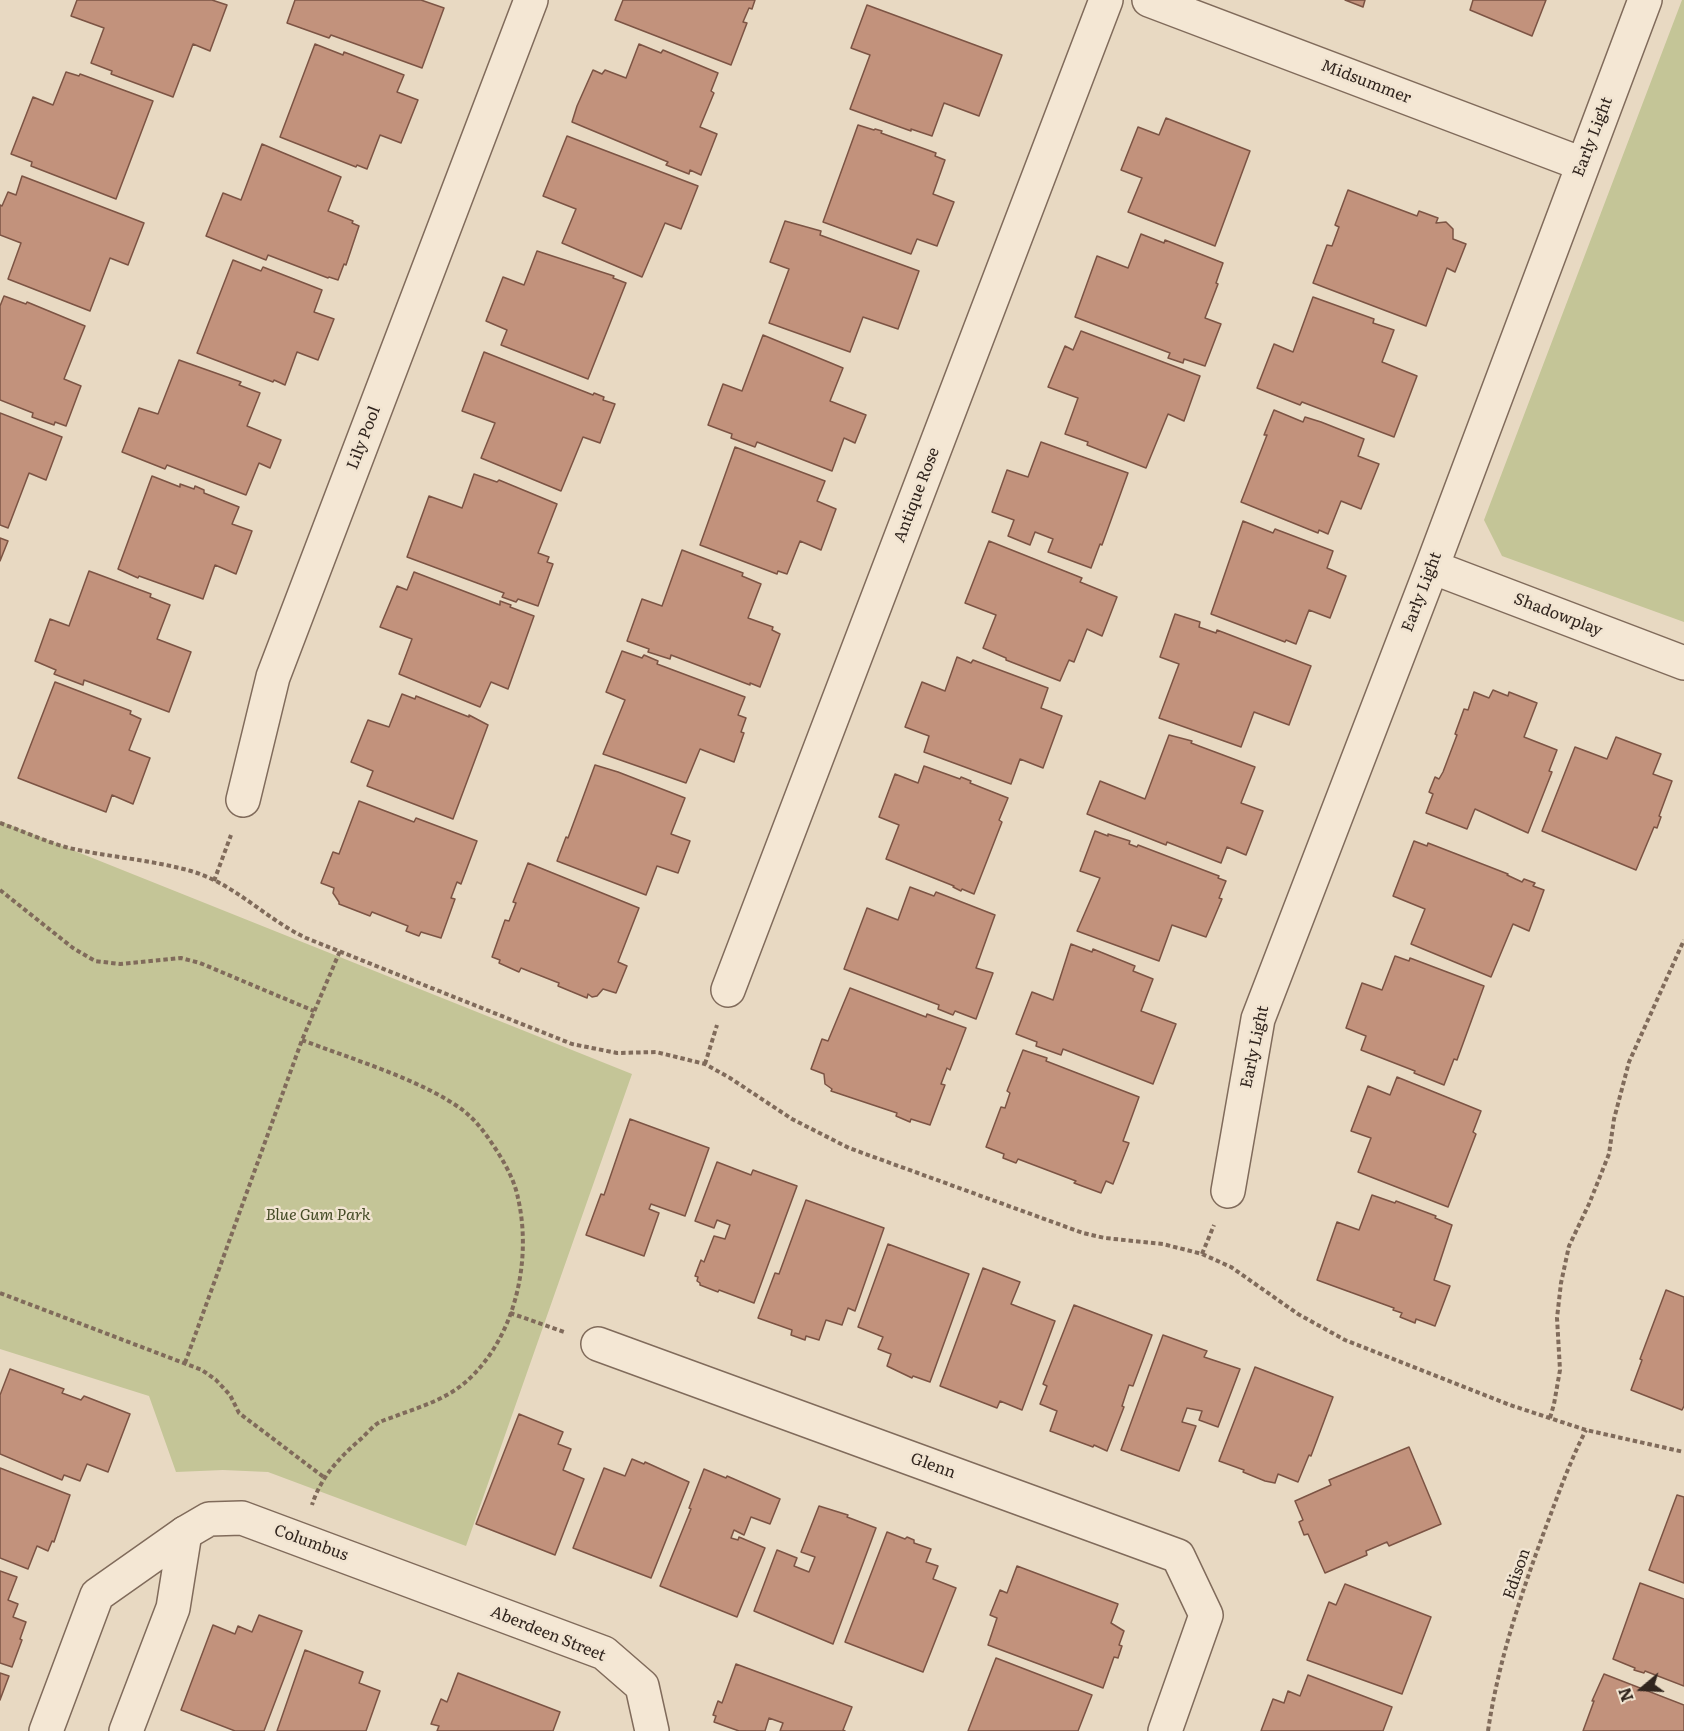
<!DOCTYPE html>
<html>
<head>
<meta charset="utf-8">
<style>
	body { margin:0 }
	#map { position:relative; width:1684px; height:1731px; overflow:hidden; background:#e8d9c2; font-family:Literata,serif }
	canvas { display:block }
	.north { position:absolute; left:1612px; top:1659px; width:60px; height:60px; -webkit-text-stroke:4px #f1e4d1; paint-order:stroke; rotate:251deg; font-size:16px; font-weight:700; line-height:24px; text-align:center; color:#31251e }
	.north::after { content:''; display:block; margin:auto; width:21px; height:27px; background:#31251e; clip-path:polygon(50% 0,100% 100%,50% 72%,0 100%) }
</style>
</head>
<body>
<div id="map">
<canvas width="1684" height="1731"></canvas>
<div class="north">N</div>
</div>
<script>
const context = document.querySelector('canvas').getContext('2d');
context.lineJoin = 'round';
function fill(path, color) {
  context.fillStyle = color;
  context.fill(path, 'evenodd');
}
function strokePath(path, color, width, dash) {
  context.strokeStyle = color;
  context.lineWidth = width;
  context.lineCap = dash ? 'butt' : 'round';
  context.setLineDash(dash || []);
  context.stroke(path);
}
function write(font, color, halo, rows, align = 'center') {
  context.font = font + ' Literata,serif';
  context.lineWidth = 5;
  context.setLineDash([]);
  context.textBaseline = 'middle';
  context.strokeStyle = halo;
  context.fillStyle = color;
  for (const [text, x, y, turn = 0] of rows) {
    context.save();
    context.translate(x, y);
    context.rotate((+turn || 0) * Math.PI / 180);
    context.textAlign = isNaN(turn) ? turn : align;
    if (halo) context.strokeText(text, 0, 0);
    context.fillText(text, 0, 0);
    context.restore();
  }
}
const green = new Path2D(`
	M 1682,0 L 1684,0 L 1684,622 L 1502,556 L 1484,520 Z
	M 0,821 L 632,1074 L 466,1546 L 268,1472 L 223,1470 L 176,1472 L 149,1396 L 0,1349 Z`);
const building = new Path2D(`
	M 77,0 L 212,0 L 227,5 L 210,51 L 193,44 L 173,97 L 111,74 L 112,71 L 91,63 L 104,28 L 71,16 Z
	M 295,0 L 421,0 L 444,8 L 422,68 L 331,35 L 329,38 L 287,23 Z
	M 623,0 L 755,0 L 752,9 L 749,8 L 743,22 L 747,23 L 731,65 L 615,20 Z
	M 1345,0 L 1365,0 L 1363,7 Z
	M 1473,0 L 1546,0 L 1532,36 L 1470,10 Z
	M 867,5 L 1002,55 L 979,116 L 944,103 L 932,136 L 911,129 L 911,131 L 850,109 L 870,55 L 851,48 Z
	M 315,44 L 343,55 L 344,52 L 404,75 L 397,92 L 418,100 L 401,143 L 380,135 L 367,169 L 357,165 L 356,167 L 280,137 Z
	M 639,44 L 661,53 L 663,50 L 718,73 L 711,91 L 714,93 L 700,127 L 717,134 L 701,175 L 690,170 L 689,174 L 666,165 L 668,162 L 572,122 L 577,106 L 593,70 L 602,74 L 605,70 L 626,78 Z
	M 66,72 L 79,76 L 80,74 L 153,101 L 116,199 L 31,166 L 32,162 L 11,154 L 33,97 L 53,105 Z
	M 1166,118 L 1250,151 L 1215,246 L 1128,212 L 1142,178 L 1121,170 L 1138,127 L 1159,135 Z
	M 858,125 L 874,130 L 875,129 L 882,131 L 881,133 L 936,153 L 935,156 L 945,160 L 933,194 L 954,202 L 937,246 L 917,239 L 911,254 L 823,222 Z
	M 567,136 L 698,186 L 681,229 L 665,223 L 642,277 L 562,243 L 576,209 L 543,196 Z
	M 262,144 L 341,177 L 328,211 L 353,221 L 352,223 L 359,226 L 346,265 L 344,264 L 338,280 L 329,277 L 328,278 L 268,255 L 266,260 L 206,236 L 223,193 L 241,200 Z
	M 22,176 L 144,223 L 128,265 L 110,258 L 90,311 L 8,279 L 21,243 L 0,235 L 0,205 L 2,206 L 8,192 L 16,195 Z
	M 1348,190 L 1417,216 L 1419,211 L 1438,218 L 1436,223 L 1446,222 L 1453,229 L 1453,239 L 1466,244 L 1455,272 L 1447,268 L 1426,326 L 1313,283 L 1327,245 L 1332,246 L 1339,227 L 1335,225 Z
	M 785,221 L 821,231 L 820,235 L 919,271 L 898,329 L 863,317 L 850,352 L 769,323 L 789,269 L 770,262 Z
	M 1141,234 L 1164,243 L 1165,240 L 1223,263 L 1216,283 L 1218,284 L 1205,318 L 1221,324 L 1205,366 L 1184,359 L 1183,363 L 1168,358 L 1170,353 L 1075,317 L 1097,256 L 1128,268 Z
	M 537,251 L 614,276 L 613,278 L 626,283 L 588,379 L 501,345 L 507,330 L 486,321 L 503,277 L 524,285 Z
	M 233,260 L 261,271 L 263,267 L 322,290 L 314,312 L 334,319 L 318,360 L 297,352 L 285,385 L 274,380 L 273,382 L 197,353 Z
	M 4,296 L 26,304 L 27,302 L 85,326 L 64,379 L 81,386 L 66,426 L 55,422 L 54,425 L 32,417 L 33,413 L 0,400 L 0,306 Z
	M 1313,297 L 1374,319 L 1373,323 L 1394,330 L 1382,362 L 1417,376 L 1394,437 L 1302,402 L 1300,405 L 1257,388 L 1274,344 L 1293,352 Z
	M 1081,331 L 1200,376 L 1184,421 L 1168,414 L 1146,468 L 1087,445 L 1088,442 L 1065,434 L 1078,398 L 1048,387 L 1065,346 L 1073,350 Z
	M 763,335 L 843,368 L 830,401 L 866,415 L 855,443 L 844,438 L 832,471 L 757,442 L 755,447 L 731,438 L 732,434 L 708,425 L 723,384 L 742,391 Z
	M 484,352 L 593,395 L 594,393 L 604,397 L 603,400 L 615,404 L 600,443 L 583,437 L 561,491 L 481,458 L 495,423 L 462,411 Z
	M 179,360 L 241,382 L 239,385 L 260,393 L 247,426 L 281,440 L 270,468 L 259,463 L 246,495 L 167,465 L 165,469 L 122,452 L 139,408 L 158,414 Z
	M 1274,410 L 1303,422 L 1305,417 L 1321,422 L 1364,439 L 1358,456 L 1379,464 L 1361,509 L 1341,501 L 1328,534 L 1319,530 L 1318,533 L 1241,502 L 1267,435 L 1264,435 Z
	M 0,413 L 62,437 L 46,480 L 29,473 L 8,528 L 0,525 Z
	M 1041,442 L 1128,473 L 1102,545 L 1100,544 L 1091,568 L 1048,552 L 1053,539 L 1035,532 L 1030,545 L 1008,536 L 1014,520 L 992,512 L 1007,470 L 1028,477 Z
	M 735,447 L 825,481 L 817,501 L 836,509 L 821,550 L 800,541 L 787,574 L 778,571 L 777,574 L 700,545 Z
	M 474,474 L 497,482 L 499,480 L 557,504 L 538,553 L 549,557 L 547,562 L 553,564 L 538,606 L 518,599 L 516,602 L 502,597 L 504,593 L 407,557 L 429,496 L 462,508 Z
	M 152,476 L 180,487 L 180,484 L 194,489 L 195,486 L 204,490 L 204,493 L 239,507 L 232,524 L 252,531 L 236,574 L 215,565 L 203,599 L 139,576 L 138,578 L 118,569 Z
	M 1243,521 L 1273,533 L 1275,529 L 1333,551 L 1327,568 L 1346,576 L 1330,618 L 1309,610 L 1296,644 L 1286,640 L 1285,642 L 1211,614 Z
	M 0,538 L 8,541 L 0,561 Z
	M 989,541 L 1082,578 L 1080,582 L 1117,597 L 1102,636 L 1087,629 L 1074,662 L 1069,660 L 1060,681 L 1006,660 L 1006,658 L 983,648 L 996,615 L 965,603 Z
	M 682,550 L 743,573 L 742,576 L 761,584 L 748,618 L 773,627 L 772,630 L 780,634 L 760,687 L 750,683 L 750,685 L 671,655 L 670,659 L 648,652 L 649,649 L 627,641 L 642,599 L 662,606 Z
	M 89,571 L 151,594 L 150,597 L 170,605 L 157,639 L 191,652 L 169,712 L 84,680 L 83,685 L 54,674 L 56,670 L 35,661 L 50,619 L 69,626 Z
	M 414,572 L 500,605 L 500,601 L 511,605 L 510,607 L 534,616 L 508,689 L 491,682 L 480,707 L 399,674 L 412,639 L 380,627 L 397,586 L 407,590 Z
	M 1175,614 L 1200,622 L 1199,627 L 1216,633 L 1217,630 L 1311,666 L 1289,725 L 1254,712 L 1241,747 L 1159,718 L 1179,664 L 1160,657 Z
	M 622,651 L 642,658 L 644,655 L 658,661 L 657,664 L 745,697 L 738,715 L 746,718 L 741,732 L 744,733 L 734,762 L 700,749 L 686,783 L 603,754 L 625,700 L 606,692 Z
	M 957,657 L 971,663 L 973,660 L 1048,688 L 1041,708 L 1062,716 L 1043,768 L 1020,759 L 1011,784 L 924,752 L 929,736 L 905,727 L 922,682 L 945,691 Z
	M 55,682 L 131,711 L 130,714 L 141,719 L 129,750 L 150,758 L 133,804 L 112,795 L 106,812 L 18,778 Z
	M 1493,690 L 1508,696 L 1509,692 L 1537,703 L 1524,737 L 1557,750 L 1549,771 L 1552,772 L 1528,833 L 1475,809 L 1467,829 L 1426,813 L 1433,794 L 1429,792 L 1435,777 L 1439,779 L 1443,772 L 1457,735 L 1455,734 L 1464,709 L 1468,710 L 1474,692 L 1489,698 Z
	M 402,694 L 415,699 L 416,696 L 469,717 L 469,715 L 488,725 L 453,819 L 367,786 L 373,771 L 351,762 L 368,720 L 389,727 Z
	M 1169,735 L 1192,741 L 1191,743 L 1255,767 L 1241,803 L 1263,811 L 1246,855 L 1227,847 L 1221,863 L 1167,842 L 1166,845 L 1087,814 L 1100,781 L 1145,799 Z
	M 1616,737 L 1661,754 L 1653,774 L 1672,781 L 1659,816 L 1661,817 L 1657,828 L 1654,827 L 1636,870 L 1542,831 L 1575,747 L 1607,759 Z
	M 595,765 L 618,772 L 685,798 L 671,834 L 690,841 L 678,873 L 657,866 L 646,895 L 557,861 L 566,837 L 568,838 Z
	M 924,766 L 960,779 L 961,777 L 971,781 L 970,783 L 1008,798 L 999,820 L 1002,822 L 974,894 L 962,889 L 961,891 L 953,887 L 954,886 L 886,859 L 899,825 L 879,817 L 895,774 L 918,783 Z
	M 359,801 L 414,822 L 416,818 L 477,841 L 461,884 L 457,882 L 451,898 L 455,899 L 441,938 L 421,932 L 419,936 L 406,931 L 408,926 L 372,912 L 370,916 L 339,904 L 339,902 L 333,893 L 334,888 L 321,883 L 333,852 L 339,854 Z
	M 1095,831 L 1108,836 L 1108,834 L 1130,841 L 1129,844 L 1137,847 L 1138,845 L 1219,876 L 1218,878 L 1226,881 L 1219,898 L 1222,899 L 1206,937 L 1172,925 L 1159,961 L 1077,931 L 1100,878 L 1080,871 Z
	M 1414,841 L 1427,846 L 1428,843 L 1508,874 L 1507,875 L 1522,882 L 1524,879 L 1535,883 L 1533,886 L 1544,890 L 1529,931 L 1513,924 L 1491,977 L 1411,944 L 1425,909 L 1393,896 Z
	M 528,863 L 639,908 L 618,962 L 627,966 L 616,993 L 603,989 L 597,996 L 592,997 L 588,994 L 587,998 L 558,986 L 559,983 L 521,968 L 519,972 L 499,963 L 500,960 L 492,957 L 505,920 L 509,921 L 516,903 L 513,902 Z
	M 910,887 L 934,896 L 936,892 L 995,915 L 976,968 L 993,973 L 976,1019 L 955,1011 L 953,1015 L 938,1009 L 939,1005 L 844,969 L 867,908 L 898,920 Z
	M 1071,944 L 1092,952 L 1093,949 L 1135,966 L 1133,971 L 1153,979 L 1141,1011 L 1176,1024 L 1153,1084 L 1063,1049 L 1061,1055 L 1036,1046 L 1037,1042 L 1016,1034 L 1032,992 L 1053,1000 Z
	M 1395,956 L 1409,961 L 1410,958 L 1484,986 L 1457,1060 L 1454,1059 L 1444,1085 L 1414,1073 L 1415,1071 L 1361,1050 L 1366,1036 L 1346,1028 L 1362,983 L 1382,990 Z
	M 850,988 L 926,1017 L 927,1014 L 966,1028 L 950,1070 L 947,1068 L 941,1084 L 945,1085 L 930,1125 L 911,1119 L 910,1122 L 896,1116 L 897,1113 L 831,1091 L 832,1089 L 825,1084 L 824,1074 L 811,1069 L 822,1039 L 828,1041 Z
	M 1023,1050 L 1047,1058 L 1046,1061 L 1139,1097 L 1123,1141 L 1129,1143 L 1113,1184 L 1106,1181 L 1101,1193 L 1074,1183 L 1076,1181 L 1018,1159 L 1016,1163 L 1003,1158 L 1004,1154 L 986,1147 L 1001,1107 L 1005,1108 L 1010,1093 L 1007,1091 Z
	M 1397,1077 L 1481,1111 L 1473,1132 L 1476,1134 L 1448,1207 L 1358,1172 L 1371,1138 L 1351,1131 L 1368,1086 L 1390,1095 Z
	M 630,1119 L 709,1148 L 685,1216 L 651,1204 L 649,1209 L 659,1213 L 644,1256 L 586,1235 L 601,1194 L 604,1195 Z
	M 717,1162 L 751,1175 L 753,1170 L 797,1186 L 754,1303 L 719,1290 L 718,1292 L 700,1285 L 700,1283 L 697,1281 L 698,1277 L 695,1276 L 701,1260 L 704,1262 L 714,1236 L 725,1239 L 730,1225 L 717,1220 L 714,1228 L 695,1221 Z
	M 1372,1195 L 1395,1203 L 1396,1201 L 1436,1216 L 1435,1218 L 1452,1225 L 1434,1280 L 1450,1286 L 1435,1326 L 1416,1319 L 1415,1323 L 1400,1317 L 1402,1313 L 1393,1310 L 1394,1308 L 1317,1280 L 1337,1222 L 1359,1230 Z
	M 806,1200 L 884,1228 L 855,1311 L 848,1308 L 842,1325 L 826,1320 L 819,1340 L 806,1336 L 805,1340 L 791,1335 L 792,1330 L 758,1318 L 775,1273 L 779,1274 Z
	M 888,1244 L 969,1274 L 930,1382 L 913,1376 L 912,1378 L 887,1366 L 891,1354 L 878,1349 L 883,1337 L 858,1327 Z
	M 983,1268 L 1020,1282 L 1011,1304 L 1055,1321 L 1022,1410 L 1000,1401 L 997,1408 L 940,1386 Z
	M 1666,1290 L 1684,1297 L 1684,1406 L 1682,1410 L 1631,1390 L 1642,1360 L 1640,1359 Z
	M 1074,1305 L 1152,1335 L 1133,1386 L 1129,1385 L 1122,1406 L 1124,1407 L 1107,1451 L 1094,1445 L 1093,1447 L 1050,1431 L 1057,1411 L 1040,1404 L 1047,1386 L 1043,1384 Z
	M 1163,1335 L 1207,1351 L 1204,1357 L 1240,1369 L 1218,1427 L 1199,1420 L 1202,1411 L 1187,1408 L 1182,1422 L 1196,1426 L 1179,1471 L 1121,1450 Z
	M 1255,1367 L 1333,1397 L 1311,1456 L 1309,1455 L 1298,1482 L 1278,1474 L 1275,1483 L 1265,1481 L 1243,1472 L 1244,1470 L 1219,1461 Z
	M 10,1369 L 64,1389 L 62,1393 L 81,1400 L 84,1396 L 130,1414 L 108,1472 L 87,1464 L 80,1481 L 64,1475 L 62,1480 L 0,1454 L 0,1395 Z
	M 519,1414 L 563,1432 L 558,1444 L 571,1449 L 563,1470 L 584,1479 L 555,1555 L 476,1524 Z
	M 1409,1447 L 1441,1524 L 1389,1546 L 1387,1542 L 1366,1551 L 1367,1555 L 1325,1573 L 1308,1534 L 1304,1535 L 1299,1522 L 1303,1520 L 1295,1501 L 1331,1485 L 1329,1480 Z
	M 632,1459 L 644,1464 L 645,1462 L 689,1482 L 651,1578 L 573,1548 L 604,1468 L 625,1476 Z
	M 0,1468 L 70,1495 L 54,1542 L 52,1541 L 48,1551 L 37,1546 L 28,1569 L 0,1558 Z
	M 704,1469 L 726,1478 L 727,1476 L 780,1499 L 770,1524 L 751,1517 L 744,1535 L 734,1530 L 731,1538 L 738,1540 L 739,1537 L 765,1548 L 737,1617 L 660,1586 L 691,1509 L 689,1508 Z
	M 1677,1495 L 1684,1497 L 1684,1583 L 1649,1570 Z
	M 819,1506 L 848,1515 L 847,1517 L 876,1528 L 833,1644 L 754,1611 L 777,1550 L 797,1558 L 794,1566 L 809,1572 L 815,1557 L 801,1552 Z
	M 887,1532 L 905,1539 L 907,1537 L 914,1540 L 914,1543 L 931,1549 L 926,1562 L 938,1566 L 933,1579 L 956,1588 L 923,1672 L 845,1642 Z
	M 1017,1566 L 1118,1604 L 1111,1623 L 1124,1631 L 1119,1645 L 1122,1646 L 1118,1658 L 1114,1657 L 1103,1688 L 988,1645 L 997,1618 L 990,1615 L 1000,1590 L 1007,1593 Z
	M 0,1571 L 17,1577 L 8,1600 L 18,1604 L 13,1617 L 26,1622 L 20,1639 L 22,1640 L 12,1667 L 0,1663 Z
	M 1640,1583 L 1684,1599 L 1684,1686 L 1645,1671 L 1644,1673 L 1634,1670 L 1635,1668 L 1613,1659 Z
	M 1345,1584 L 1431,1617 L 1402,1694 L 1307,1660 L 1329,1602 L 1336,1605 Z
	M 259,1615 L 302,1631 L 264,1731 L 235,1731 L 181,1710 L 213,1625 L 235,1634 L 238,1626 L 252,1632 Z
	M 305,1650 L 363,1672 L 359,1683 L 380,1691 L 366,1731 L 277,1731 Z
	M 996,1658 L 1092,1695 L 1078,1731 L 968,1731 Z
	M 736,1664 L 852,1707 L 843,1730 L 845,1731 L 780,1731 L 783,1723 L 769,1718 L 765,1731 L 739,1731 L 714,1722 L 716,1716 L 713,1715 L 718,1701 L 722,1703 Z
	M 0,1673 L 9,1676 L 0,1700 Z
	M 458,1673 L 560,1712 L 553,1731 L 437,1731 L 439,1726 L 431,1724 L 441,1699 L 447,1702 Z
	M 1604,1674 L 1684,1705 L 1684,1731 L 1583,1731 L 1594,1701 L 1592,1701 Z
	M 1308,1675 L 1392,1707 L 1383,1731 L 1261,1731 L 1273,1699 L 1284,1703 L 1288,1691 L 1300,1696 Z`);
const path = new Path2D(`
	M 0,823 C 23,831 46,842 69,848 C 109,857 152,860 191,871 C 235,884 266,919 306,938 L 572,1044 L 617,1053 L 656,1052 L 705,1064 L 730,1078 L 792,1119 L 849,1148 L 1083,1233 L 1105,1238 L 1163,1244 L 1202,1254 L 1231,1267 L 1298,1314 L 1345,1340 L 1510,1405 L 1586,1430 L 1684,1452
	M 214,881 L 231,835
	M 0,890 L 73,948 L 95,961 L 120,964 L 181,958 L 200,963 L 314,1011
	M 302,1040 C 351,1059 423,1080 464,1111 C 475,1120 483,1130 491,1142 C 502,1158 514,1178 518,1198 C 532,1259 516,1335 469,1379 C 450,1397 426,1405 401,1414 C 394,1417 386,1419 380,1422 C 374,1425 368,1432 363,1437 C 341,1456 321,1476 312,1505
	M 705,1064 L 717,1025
	M 1202,1254 L 1214,1225
	M 0,1293 L 202,1370 L 216,1380 L 230,1395 L 239,1413 L 325,1478
	M 510,1313 L 564,1332
	M 185,1363 L 302,1040 L 340,951
	M 1550,1418 L 1554,1404 L 1560,1370 L 1557,1318 L 1561,1283 L 1569,1246 L 1589,1204 L 1609,1154 L 1614,1119 L 1629,1062 L 1684,940
	M 1488,1731 C 1498,1663 1520,1597 1544,1532 C 1557,1498 1569,1463 1586,1430`);
const minor = new Path2D(`
	M 1149,0 L 1582,164
	M 1432,567 L 1684,663
	M 243,800 L 273,677 L 531,0
	M 728,990 L 1106,0
	M 1228,1191 L 1258,1019 L 1432,567 L 1645,0
	M 598,1344 L 1178,1556 L 1206,1615 L 1165,1731
	M 185,1533 L 209,1519 L 242,1518 L 604,1653 L 642,1686 L 652,1731`);
const tertiary = new Path2D(`
	M 46,1731 L 97,1595 L 185,1533
	M 126,1731 L 173,1608 L 185,1533`);
const streetNames = [
	["Midsummer",1366,82,21],
	["Early Light",1593,137,-69],
	["Lily Pool",364,438,-69],
	["Antique Rose",917,495,-69],
	["Early Light",1422,592,-69],
	["Shadowplay",1558,615,21],
	["Early Light",1255,1047,-78],
	["Glenn",933,1466,20],
	["Columbus",311,1543,20],
	["Edison",1517,1574,-71],
	["Aberdeen Street",548,1634,22]
];
const parkNames = [
	["Blue Gum Park",318,1215]
];
fill(green, '#c4c597');
fill(building, '#c2927c');
strokePath(building, '#7c5444', 1.5);
strokePath(minor, '#806b5b', 36);
strokePath(tertiary, '#806b5b', 36);
strokePath(path, '#806b5b', 4, [4.5, 3]);
strokePath(minor, '#f4e7d4', 33);
strokePath(tertiary, '#f4e7d4', 33);
write('16px', '#31251e', '#f1e4d1', streetNames);
write('italic 16px', '#464c27', '#f1e4d1', parkNames);
</script>
</body>
</html>
